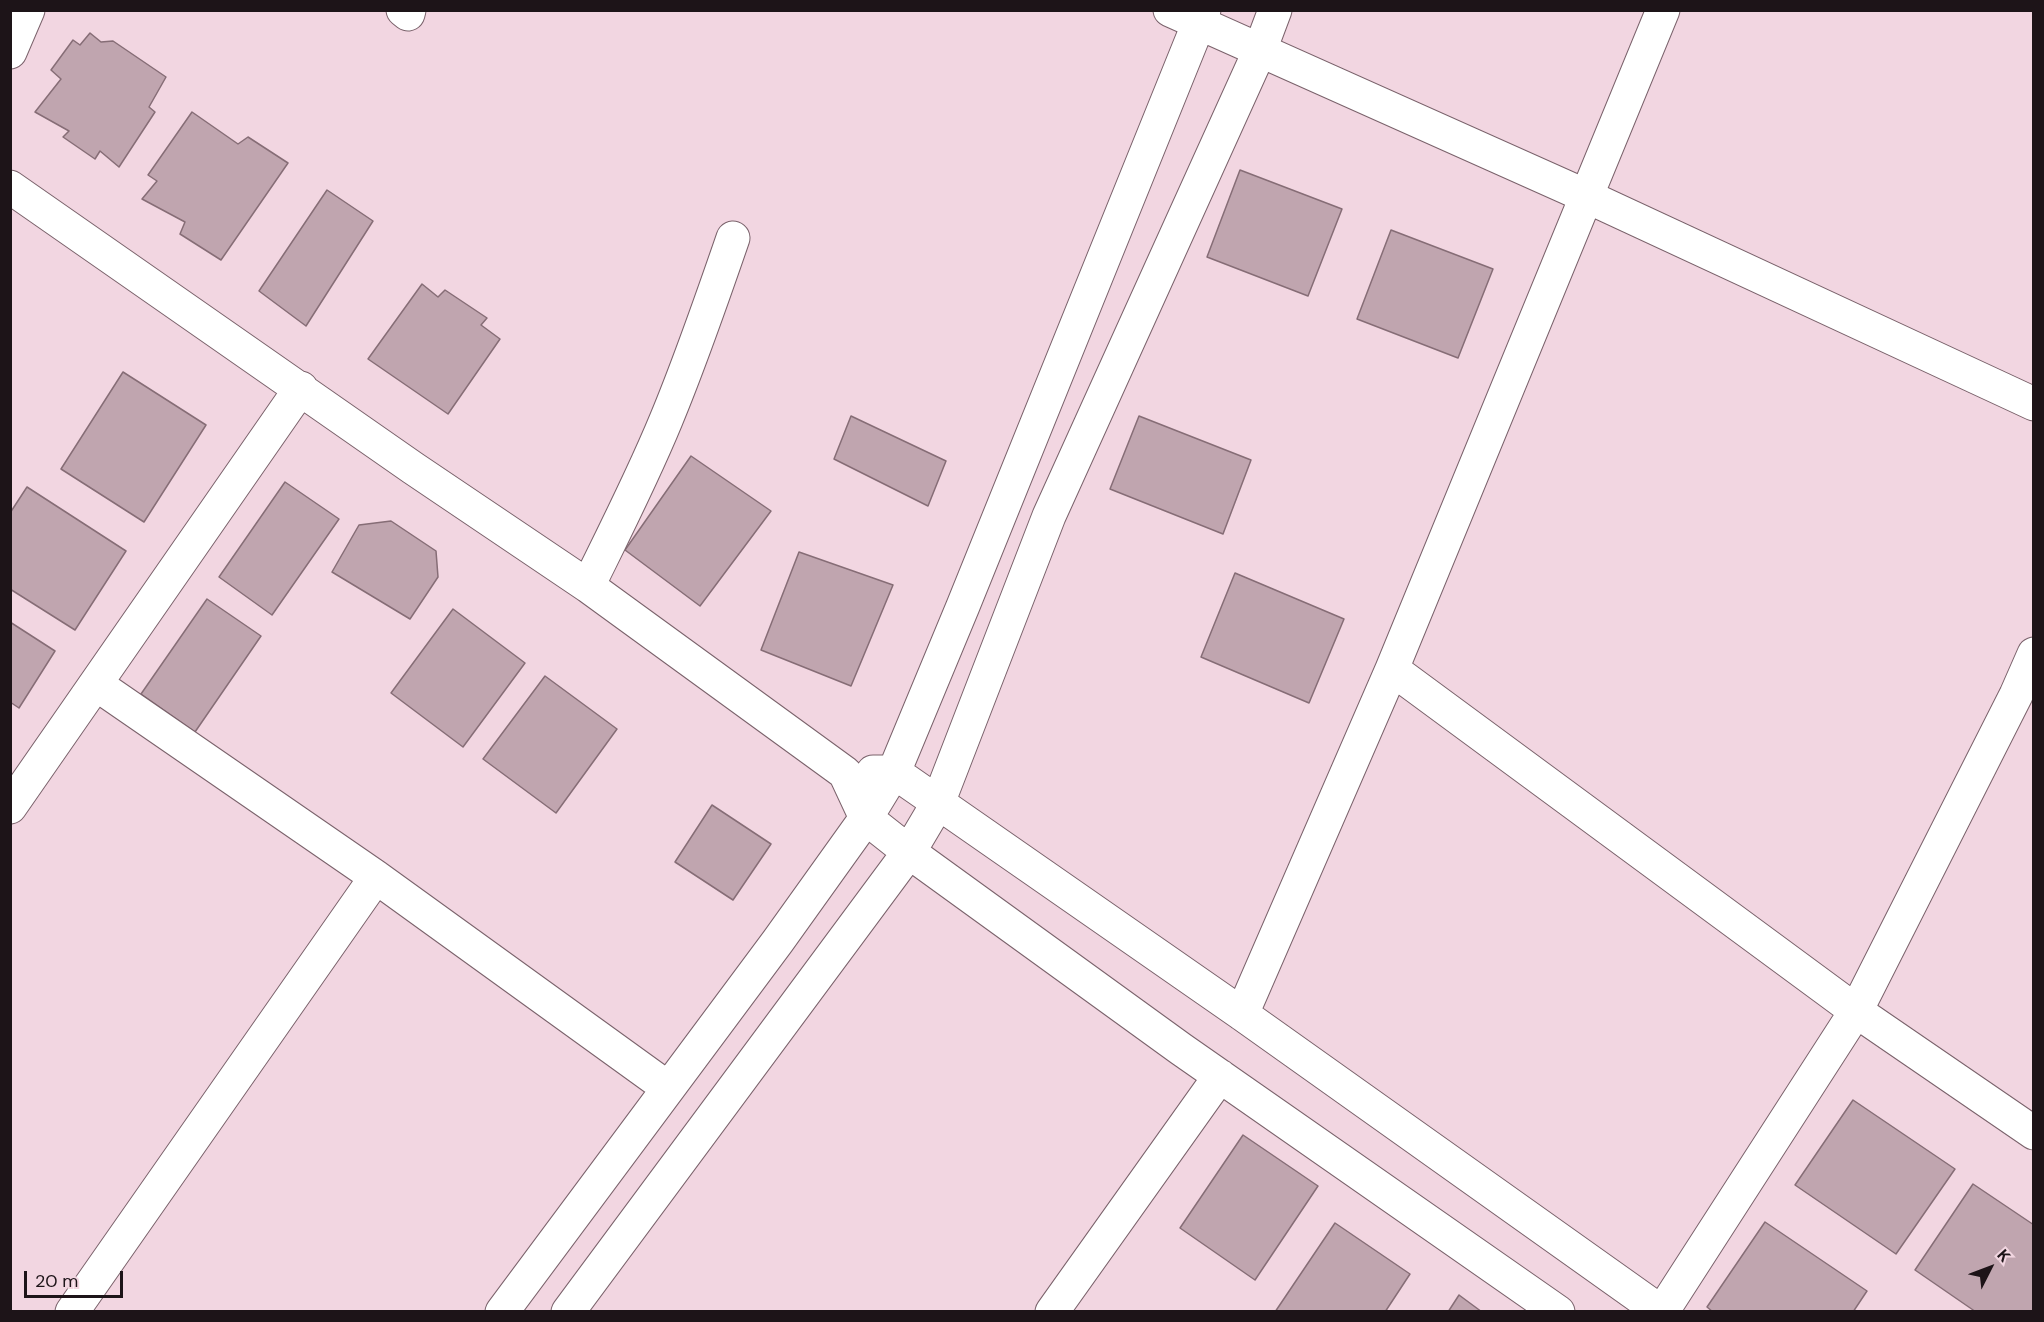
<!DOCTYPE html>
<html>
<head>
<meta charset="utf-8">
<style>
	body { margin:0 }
	#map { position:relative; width:2044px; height:1322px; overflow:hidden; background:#f2d6e1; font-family:"DM Sans",sans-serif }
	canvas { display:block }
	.frame { position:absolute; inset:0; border:12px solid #1d1418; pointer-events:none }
	.north { position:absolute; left:1960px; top:1238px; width:60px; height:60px; -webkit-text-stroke:4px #f2d6e1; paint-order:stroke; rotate:48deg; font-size:16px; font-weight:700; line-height:24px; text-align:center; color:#1d1418 }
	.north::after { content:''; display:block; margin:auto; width:21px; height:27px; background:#1d1418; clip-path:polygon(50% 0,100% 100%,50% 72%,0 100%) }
	.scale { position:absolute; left:24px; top:1271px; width:99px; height:27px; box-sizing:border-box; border:3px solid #1d1418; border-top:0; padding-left:8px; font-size:18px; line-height:21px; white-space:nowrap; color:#1d1418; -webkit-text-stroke:4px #f2d6e1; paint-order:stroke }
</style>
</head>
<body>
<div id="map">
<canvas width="2044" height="1322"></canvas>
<div class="frame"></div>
<div class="north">K</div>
<div class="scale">20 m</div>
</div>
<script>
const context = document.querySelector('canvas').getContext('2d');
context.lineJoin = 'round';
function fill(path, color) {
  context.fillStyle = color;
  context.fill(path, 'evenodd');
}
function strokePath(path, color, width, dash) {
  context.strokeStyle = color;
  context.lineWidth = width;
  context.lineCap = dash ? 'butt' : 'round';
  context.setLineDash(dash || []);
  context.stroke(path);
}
const building = new Path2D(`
	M 90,33 L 101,42 L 113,41 L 166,77 L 149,107 L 155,112 L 119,167 L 100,151 L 95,159 L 63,137 L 69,131 L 35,112 L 61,79 L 51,70 L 73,40 L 80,45 Z
	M 192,112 L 238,144 L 248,137 L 288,163 L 221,260 L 180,234 L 185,222 L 142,199 L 157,181 L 148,175 Z
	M 1240,170 L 1342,209 L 1308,296 L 1207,257 Z
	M 327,190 L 373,221 L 306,326 L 259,291 Z
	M 1391,230 L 1493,269 L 1458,358 L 1357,319 Z
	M 422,284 L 438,297 L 445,290 L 487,318 L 481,325 L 500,339 L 448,414 L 368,359 Z
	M 123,372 L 206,425 L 144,522 L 61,469 Z
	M 851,416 L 946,461 L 928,506 L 834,459 Z
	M 1139,416 L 1251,460 L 1223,534 L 1110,489 Z
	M 691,456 L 771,511 L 700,606 L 625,550 Z
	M 285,482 L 339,519 L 272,615 L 219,577 Z
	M 27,487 L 126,551 L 75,630 L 10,589 L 10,513 Z
	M 391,521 L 436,551 L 438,577 L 410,619 L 332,572 L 359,525 Z
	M 799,552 L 893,585 L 851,686 L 761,650 Z
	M 1235,573 L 1344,619 L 1309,703 L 1201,657 Z
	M 207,599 L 261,636 L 195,732 L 141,694 Z
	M 453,609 L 525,663 L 463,747 L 391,693 Z
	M 10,622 L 55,651 L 19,708 L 10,702 Z
	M 545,676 L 617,729 L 556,813 L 483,759 Z
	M 712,805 L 771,844 L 733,900 L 675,862 Z
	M 1853,1100 L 1955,1169 L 1896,1254 L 1795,1185 Z
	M 1243,1135 L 1318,1186 L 1255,1280 L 1180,1228 Z
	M 1973,1184 L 2034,1225 L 2034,1312 L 1976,1312 L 1915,1270 Z
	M 1765,1222 L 1867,1291 L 1853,1312 L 1713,1312 L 1707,1307 Z
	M 1335,1223 L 1410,1274 L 1385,1312 L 1275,1312 Z
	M 1459,1295 L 1482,1312 L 1448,1312 Z`);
const minor = new Path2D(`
	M 403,10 L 408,14 L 409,10
	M 1170,10 L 1586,196 L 2034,404
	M 10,52 L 28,10
	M 10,187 L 413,468 L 588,586 L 845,773 L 866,818 L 909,852 L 1181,1049 L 1558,1312
	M 588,586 C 615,531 643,476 666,420 C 691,360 712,299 733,238
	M 1392,669 L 1856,1011 L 2034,1133
	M 96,684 L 376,877 L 668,1088
	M 873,772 L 894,772 L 1242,1014 L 1661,1312
	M 10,807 L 301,388
	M 1242,1014 L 1392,669 L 1663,10
	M 72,1312 L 376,877
	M 502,1312 L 778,941 L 866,818 L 894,772 L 963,606 L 1204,10
	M 568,1312 L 909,852 L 938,803 L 1049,516 L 1260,50 L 1275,10
	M 1052,1312 L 1220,1076
	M 1662,1312 L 1856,1011 L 2016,695 L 2034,654`);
fill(building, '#c0a5af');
strokePath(building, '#866d76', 1.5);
strokePath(minor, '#7a626b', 35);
strokePath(minor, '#fff', 33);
</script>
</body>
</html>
